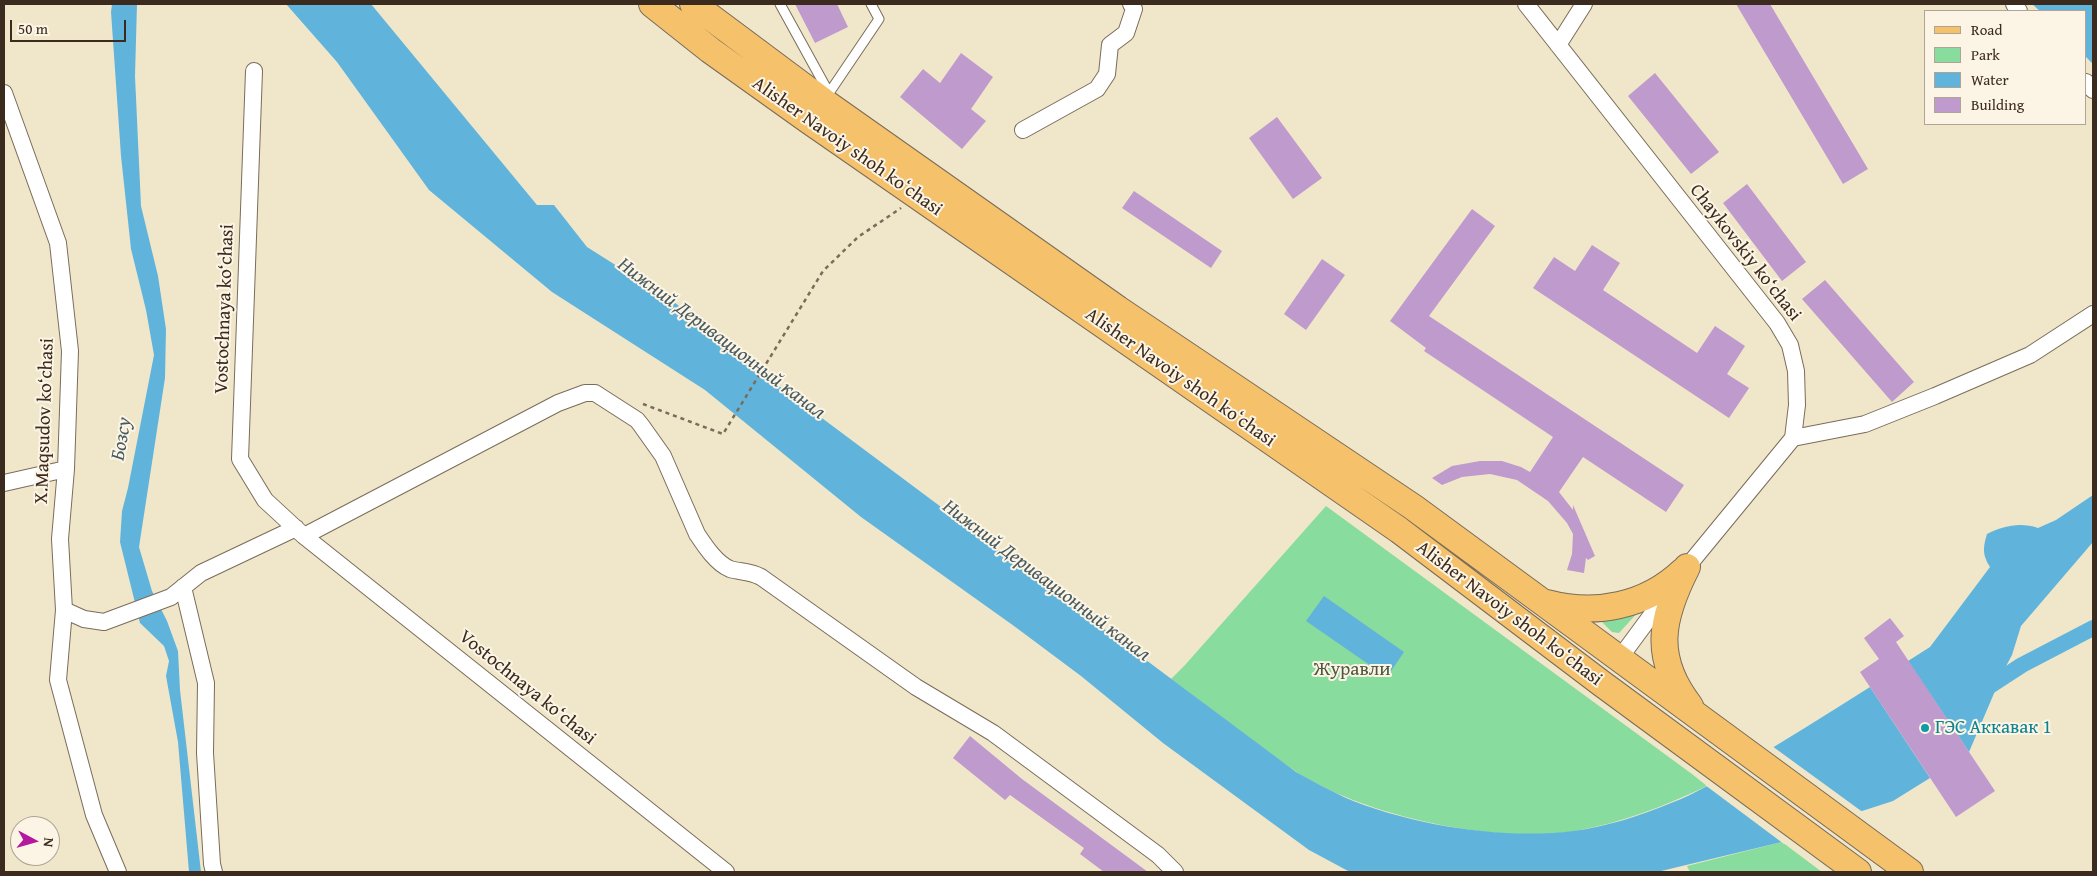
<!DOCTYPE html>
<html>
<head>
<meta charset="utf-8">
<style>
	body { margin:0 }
	#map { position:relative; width:2097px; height:876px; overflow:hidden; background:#f0e7ca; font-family:"Gentium Book Plus",serif }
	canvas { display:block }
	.frame { position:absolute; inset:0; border:5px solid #3b2a1e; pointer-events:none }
	.legend { position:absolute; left:1924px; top:10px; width:162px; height:115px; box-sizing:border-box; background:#fcf5e5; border:1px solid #afa495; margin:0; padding:6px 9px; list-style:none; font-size:15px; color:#3b2a1e }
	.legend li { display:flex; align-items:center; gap:10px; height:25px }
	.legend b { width:25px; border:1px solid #afa495 }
	.north { position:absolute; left:10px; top:816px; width:50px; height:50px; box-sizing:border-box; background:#fcf5e5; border:1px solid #afa495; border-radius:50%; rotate:96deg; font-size:14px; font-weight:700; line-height:20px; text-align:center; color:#3b2a1e }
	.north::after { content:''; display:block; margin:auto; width:18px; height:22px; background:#b5179e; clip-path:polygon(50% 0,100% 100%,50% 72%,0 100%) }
	.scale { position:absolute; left:10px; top:20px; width:116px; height:22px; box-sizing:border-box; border:2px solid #3b2a1e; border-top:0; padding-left:6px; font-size:15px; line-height:18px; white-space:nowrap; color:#3b2a1e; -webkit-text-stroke:4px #fcf5e5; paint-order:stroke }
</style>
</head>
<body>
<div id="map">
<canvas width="2097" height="876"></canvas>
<div class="frame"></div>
<ul class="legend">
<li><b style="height:6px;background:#f5c16b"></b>Road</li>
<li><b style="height:14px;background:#88dc9d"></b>Park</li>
<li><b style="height:14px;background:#60b4dc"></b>Water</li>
<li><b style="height:14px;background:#bf9acd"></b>Building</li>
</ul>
<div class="north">N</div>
<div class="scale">50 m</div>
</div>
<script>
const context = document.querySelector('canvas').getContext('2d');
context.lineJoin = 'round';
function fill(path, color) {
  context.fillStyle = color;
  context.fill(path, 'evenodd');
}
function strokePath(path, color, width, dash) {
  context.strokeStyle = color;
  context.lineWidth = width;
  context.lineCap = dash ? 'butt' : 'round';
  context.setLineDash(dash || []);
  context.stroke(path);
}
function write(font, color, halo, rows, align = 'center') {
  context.font = font + ' "Gentium Book Plus",serif';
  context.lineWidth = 4;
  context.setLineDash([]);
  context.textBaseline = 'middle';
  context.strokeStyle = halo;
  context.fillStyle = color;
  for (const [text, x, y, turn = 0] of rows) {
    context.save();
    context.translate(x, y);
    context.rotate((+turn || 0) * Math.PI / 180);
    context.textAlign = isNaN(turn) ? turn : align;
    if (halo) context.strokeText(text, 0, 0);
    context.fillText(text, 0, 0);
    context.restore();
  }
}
const green = new Path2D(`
	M 1326,506 L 1692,774 L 1707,786 C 1665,806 1621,823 1575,831 C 1497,845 1361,815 1295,771 C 1252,743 1212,709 1171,679 L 1185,665 Z
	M 1640,610 L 1619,633 L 1612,632 L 1601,621 Z
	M 1782,842 L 1822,872 L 1690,872 L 1687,866 Z`);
const water = new Path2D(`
	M 112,4 L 137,4 L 135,76 L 141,206 L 158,276 L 166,329 L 165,378 L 139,547 L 152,591 L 167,621 L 178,651 L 180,690 L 201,872 L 189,872 L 178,742 L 166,676 L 169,661 L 164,646 L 140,623 L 120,542 L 122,511 L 128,488 L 154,355 L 146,310 L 131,249 L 121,156 L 111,12 Z
	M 286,4 L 371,4 L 537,205 L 554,205 L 587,247 L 674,302 L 771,380 L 1296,772 C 1312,781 1329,790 1346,798 C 1410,825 1504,840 1573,831 C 1605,827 1640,816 1671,803 C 1695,794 1718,780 1741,766 C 1785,741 1827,714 1870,687 L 1930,778 L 1893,801 L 1862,811 L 1782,842 L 1657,872 L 1350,872 L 1309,850 L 1163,743 L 1081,676 L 1014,626 L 861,517 L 705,390 L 552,292 L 429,190 L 337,62 Z
	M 2032,4 L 2091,4 L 2093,7 L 2093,64 L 2086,57 L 2086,11 L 2040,11 Z
	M 2093,495 L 2093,542 L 2021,626 L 2012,655 L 2004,670 L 1969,752 L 1908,661 L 1930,647 L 1990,567 C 1982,555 1983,547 1987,534 C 2003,526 2020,522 2038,528 L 2056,520 Z
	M 1324,596 L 1404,652 L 1387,677 L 1306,621 Z`);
const pier = new Path2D(`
	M 1772,746 L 1864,813 L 1784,844 L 1705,785 Z`);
const canal = new Path2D(`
	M 1982,691 L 2022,665 L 2093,628`);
const building = new Path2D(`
	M 795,4 L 837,4 L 848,27 L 815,43 Z
	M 1736,4 L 1770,4 L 1868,169 L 1843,184 Z
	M 961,53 L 993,77 L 971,109 L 986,121 L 962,149 L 900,97 L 923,69 L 940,83 Z
	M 1655,73 L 1719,152 L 1691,174 L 1628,96 Z
	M 1277,117 L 1322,178 L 1293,199 L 1249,138 Z
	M 1747,184 L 1806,262 L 1782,281 L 1723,203 Z
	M 1134,191 L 1222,251 L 1211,268 L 1122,208 Z
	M 1472,209 L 1495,226 L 1429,316 L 1684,485 L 1666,512 L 1583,457 L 1559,492 L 1573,510 L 1573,505 L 1595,556 L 1588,560 L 1586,558 L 1584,573 L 1567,570 L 1572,554 L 1573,534 L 1567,523 L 1548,501 L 1517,480 L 1490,474 L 1462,477 L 1442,485 L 1432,478 L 1452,466 L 1480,461 L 1502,461 L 1521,467 L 1530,472 L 1553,437 L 1424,351 L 1426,348 L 1390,321 Z
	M 1592,245 L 1620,263 L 1603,290 L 1697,353 L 1715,326 L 1745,346 L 1727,374 L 1749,388 L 1729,418 L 1533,288 L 1554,257 L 1575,271 Z
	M 1322,259 L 1345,275 L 1306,330 L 1284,314 Z
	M 1825,280 L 1914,382 L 1892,402 L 1802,299 Z
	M 1890,618 L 1904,636 L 1896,642 L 1995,791 L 1956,817 L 1860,672 L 1879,659 L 1864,638 Z
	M 970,736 L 1022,779 L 1148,872 L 1104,872 L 1080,854 L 1084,848 L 1010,795 L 1005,800 L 953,758 Z`);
const path = new Path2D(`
	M 643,404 L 723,434 L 823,271 L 858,237 L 901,208`);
const service = new Path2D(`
	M 780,4 L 829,93 L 879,19 L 871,4`);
const minor = new Path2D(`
	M 1526,4 L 1777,323 L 1790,345 L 1796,371 L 1797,405 L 1793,438 L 1687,567 L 1619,659
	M 2014,4 L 2019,11
	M 1558,45 L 1584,4
	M 254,71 L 240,459 L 265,500 L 304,536 L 726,872
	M 2086,82 L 2093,90
	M 4,93 L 58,243 L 70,351 L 66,469 L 60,539 L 64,610 L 58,680 L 94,815 L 118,872
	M 1023,130 L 1097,89 L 1107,74 L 1110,45 L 1126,33 L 1134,9 L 1131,4
	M 1793,438 L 1865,424 L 1935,396 L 2030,355 L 2093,314
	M 4,483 L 66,469
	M 304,536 L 558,403 L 585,393 L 595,393 L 637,420 L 641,425 L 663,456 L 697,534 C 705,546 716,563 730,569 C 740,572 750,571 761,577 L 916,687 L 993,733 L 1158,855 L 1175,872
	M 183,587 L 206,683 L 205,753 L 212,864 L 214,872
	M 64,610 L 84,619 L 104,622 L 171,597 L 201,573 L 296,528`);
const primary = new Path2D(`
	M 652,4 L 710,50 L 808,120 L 1399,530 L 1601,683 L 1858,872
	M 693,4 L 823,101 L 1118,309 L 1413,507 L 1910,872
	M 1687,567 C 1661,618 1652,657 1690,706
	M 1547,603 C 1596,616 1646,606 1683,571`);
const markers = [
	[1925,728,5,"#0f9aa8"]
];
const streetNames = [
	["Alisher Navoiy shoh koʻchasi",847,147,35],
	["Chaykovskiy ko‘chasi",1745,253,52],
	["Vostochnaya ko‘chasi",225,309,-88],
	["Alisher Navoiy shoh koʻchasi",1180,378,35],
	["X.Maqsudov ko‘chasi",45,421,-88],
	["Alisher Navoiy shoh koʻchasi",1509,614,37],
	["Vostochnaya ko‘chasi",527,688,39]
];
const parkNames = [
	["Журавли",1352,670]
];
const cultureNames = [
	["ГЭС Аккавак 1",1935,728]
];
const waterNames = [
	["Нижний Деривационный канал",721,339,37],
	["Бозсу",122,439,-80],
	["Нижний Деривационный канал",1046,581,37]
];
fill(green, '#88dc9d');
fill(water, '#60b4dc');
fill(pier, '#f0e7ca');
strokePath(canal, '#60b4dc', 16);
fill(building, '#bf9acd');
strokePath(service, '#7a6c5a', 11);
strokePath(minor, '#7a6c5a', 18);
strokePath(primary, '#7a6c5a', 28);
strokePath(path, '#7a6c5a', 2.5, [4, 4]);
strokePath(service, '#fff', 9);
strokePath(minor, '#fff', 16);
strokePath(primary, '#f5c16b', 26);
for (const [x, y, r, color] of markers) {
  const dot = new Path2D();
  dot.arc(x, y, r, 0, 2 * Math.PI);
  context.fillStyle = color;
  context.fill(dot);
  strokePath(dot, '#fcf5e5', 2);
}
write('19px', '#3b2a1e', '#fcf5e5', streetNames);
write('19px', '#4e563e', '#fcf5e5', parkNames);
write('19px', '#0d838f', '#fcf5e5', cultureNames, 'left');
write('italic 20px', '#485a60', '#fcf5e5', waterNames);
</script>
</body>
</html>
